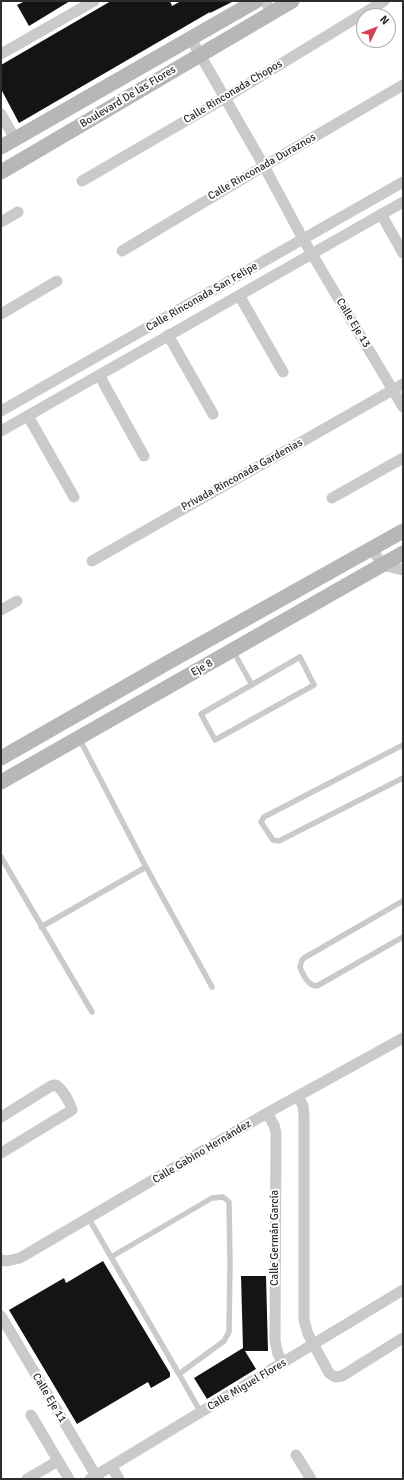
<!DOCTYPE html>
<html>
<head>
<meta charset="utf-8">
<style>
	body { margin:0 }
	#map { position:relative; width:404px; height:1480px; overflow:hidden; background:#fff; font-family:Signika,sans-serif }
	canvas { display:block }
	.frame { position:absolute; inset:0; border:2px solid #2d2d2d; pointer-events:none }
	.north { position:absolute; left:356px; top:8px; width:40px; height:40px; box-sizing:border-box; background:#fff; border:1px solid #ababab; border-radius:50%; rotate:47deg; font-size:11px; font-weight:700; line-height:16px; text-align:center; color:#2d2d2d }
	.north::after { content:''; display:block; margin:auto; width:14px; height:18px; background:#d24255; clip-path:polygon(50% 0,100% 100%,50% 72%,0 100%) }
</style>
</head>
<body>
<div id="map">
<canvas width="404" height="1480"></canvas>
<div class="frame"></div>
<div class="north">N</div>
</div>
<script>
const context = document.querySelector('canvas').getContext('2d');
context.lineJoin = 'round';
function fill(path, color) {
  context.fillStyle = color;
  context.fill(path, 'evenodd');
}
function strokePath(path, color, width, dash) {
  context.strokeStyle = color;
  context.lineWidth = width;
  context.lineCap = dash ? 'butt' : 'round';
  context.setLineDash(dash || []);
  context.stroke(path);
}
function write(font, color, halo, rows, align = 'center') {
  context.font = font + ' Signika,sans-serif';
  context.lineWidth = 4;
  context.setLineDash([]);
  context.textBaseline = 'middle';
  context.strokeStyle = halo;
  context.fillStyle = color;
  for (const [text, x, y, turn = 0] of rows) {
    context.save();
    context.translate(x, y);
    context.rotate((+turn || 0) * Math.PI / 180);
    context.textAlign = isNaN(turn) ? turn : align;
    if (halo) context.strokeText(text, 0, 0);
    context.fillText(text, 0, 0);
    context.restore();
  }
}
const building = new Path2D(`
	M 25,1 L 70,1 L 29,26 L 17,5 Z
	M 111,1 L 170,1 L 172,6 L 181,1 L 234,1 L 210,13 L 210,12 L 19,123 L 1,89 L 1,65 Z
	M 103,1261 L 170,1373 L 170,1377 L 151,1388 L 148,1382 L 77,1424 L 9,1310 L 64,1278 L 66,1283 Z
	M 241,1276 L 266,1276 L 268,1351 L 245,1351 L 256,1369 L 207,1399 L 194,1378 L 243,1348 Z`);
const lane = new Path2D(`
	M 233,651 L 252,685
	M 300,657 L 314,685 L 215,740 L 201,714 Z
	M 403,745 L 264,817 L 261,822 L 273,840 L 279,841 L 403,778
	M 1,857 L 92,1012
	M 146,867 L 212,987
	M 403,901 L 304,958 L 302,960 L 300,967 C 303,975 308,986 317,986 L 403,937
	M 41,927 L 146,867 L 79,738
	M 89,1219 L 179,1374 L 224,1341 L 229,1332 L 230,1264 L 229,1202 L 223,1197 L 212,1198 L 111,1257
	M 179,1374 L 201,1413`);
const street = new Path2D(`
	M 265,1 L 272,13
	M 191,39 L 264,166 L 303,239 L 403,407
	M 1,54 L 94,1
	M 1,114 L 15,139
	M 82,181 L 225,98 L 384,1
	M 381,214 L 403,253
	M 1,222 L 18,212
	M 122,251 L 264,166 L 403,85
	M 239,295 L 283,372
	M 1,314 L 57,281
	M 168,335 L 213,414
	M 99,375 L 144,456
	M 1,411 L 403,182
	M 28,416 L 74,497
	M 1,431 L 403,202
	M 332,498 L 403,458
	M 372,548 L 382,565 L 403,570
	M 92,561 L 403,384
	M 1,610 L 17,601
	M 298,1096 L 303,1106 L 304,1115 L 304,1320 L 308,1334 L 329,1373 L 335,1377 L 342,1376 L 403,1338
	M 267,1113 L 274,1125 L 276,1133 L 275,1341 L 278,1354 L 283,1363
	M 1,1117 L 51,1086 L 56,1085 C 63,1090 70,1102 72,1110 L 1,1153
	M 1,1260 L 7,1261 L 20,1258 L 267,1113 L 403,1038
	M 1,1316 L 98,1479
	M 31,1415 L 69,1479
	M 296,1455 L 311,1479
	M 111,1466 L 119,1479
	M 27,1479 L 58,1461
	M 90,1479 L 403,1290`);
const secondary = new Path2D(`
	M 1,147 L 256,1
	M 1,172 L 292,1
	M 1,758 L 167,663 L 403,531
	M 1,782 L 403,553`);
const streetNames = [
	["Calle Rinconada Chopos",233,92,-31],
	["Boulevard De las Flores",128,97,-31],
	["Calle Rinconada Duraznos",262,167,-30],
	["Calle Rinconada San Felipe",202,297,-30],
	["Calle Eje 13",353,323,59],
	["Privada Rinconada Gardenias",242,475,-29],
	["Eje 8",202,668,-30],
	["Calle Gabino Hernández",202,1152,-31],
	["Calle Germán García",275,1238,-90],
	["Calle Miguel Flores",247,1385,-31],
	["Calle Eje 11",49,1398,59]
];
fill(building, '#141414');
strokePath(lane, '#cacaca', 5.5);
strokePath(street, '#cacaca', 11);
strokePath(secondary, '#b7b7b7', 15);
write('11px', '#2d2d2d', '#fff', streetNames);
</script>
</body>
</html>
